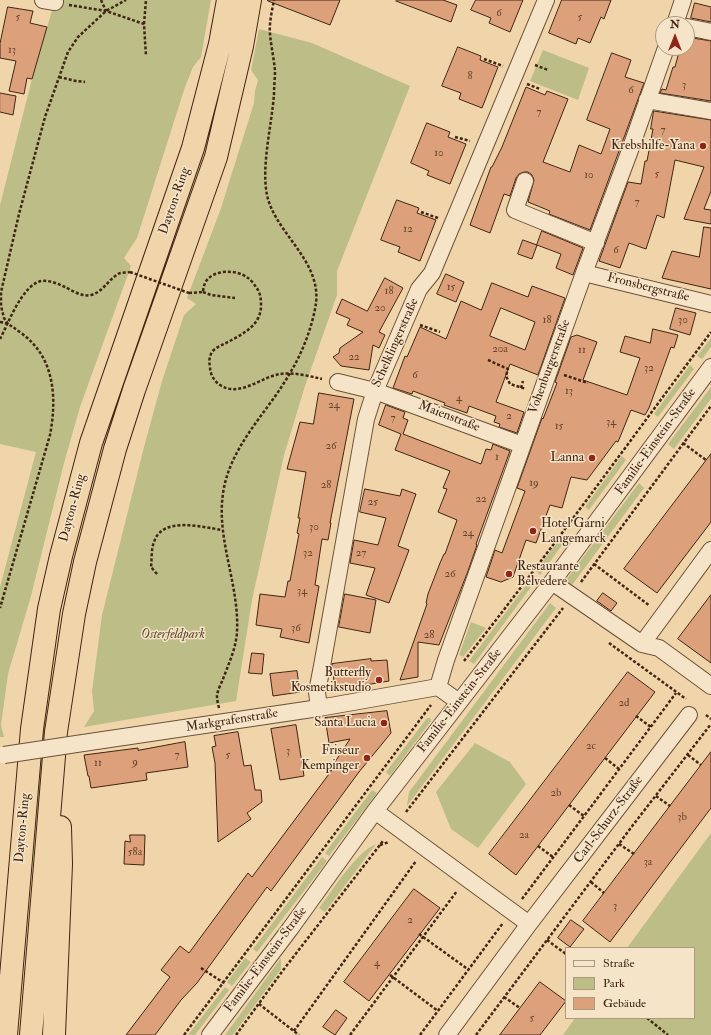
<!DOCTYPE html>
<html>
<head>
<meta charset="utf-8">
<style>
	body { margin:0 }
	#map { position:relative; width:711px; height:1035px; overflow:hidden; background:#f1d5aa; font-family:"IM FELL Double Pica",serif }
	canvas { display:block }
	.legend { position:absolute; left:565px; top:947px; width:130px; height:72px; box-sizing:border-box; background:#f6e4c8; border:1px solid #ad9880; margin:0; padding:5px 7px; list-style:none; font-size:12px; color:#402513 }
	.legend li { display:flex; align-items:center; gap:8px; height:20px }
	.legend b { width:20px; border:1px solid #ad9880 }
	.north { position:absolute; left:655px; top:16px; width:40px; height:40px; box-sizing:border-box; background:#f6e4c8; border:1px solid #ad9880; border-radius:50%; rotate:0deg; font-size:11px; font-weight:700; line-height:16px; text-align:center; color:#402513 }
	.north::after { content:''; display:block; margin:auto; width:14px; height:18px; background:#8f2418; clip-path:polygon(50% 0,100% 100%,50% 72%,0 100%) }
</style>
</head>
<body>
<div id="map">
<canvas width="711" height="1035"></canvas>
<ul class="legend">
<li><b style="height:5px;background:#f6e4c8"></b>Straße</li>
<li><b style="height:11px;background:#bcbd87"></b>Park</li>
<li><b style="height:11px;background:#dca17a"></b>Gebäude</li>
</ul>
<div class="north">N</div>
</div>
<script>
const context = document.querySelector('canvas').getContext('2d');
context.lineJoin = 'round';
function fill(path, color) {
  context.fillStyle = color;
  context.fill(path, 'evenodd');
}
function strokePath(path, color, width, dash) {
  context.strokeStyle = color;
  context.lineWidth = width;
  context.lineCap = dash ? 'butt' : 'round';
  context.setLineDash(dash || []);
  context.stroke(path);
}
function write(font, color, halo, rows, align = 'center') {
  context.font = font + ' "IM FELL Double Pica",serif';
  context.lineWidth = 3;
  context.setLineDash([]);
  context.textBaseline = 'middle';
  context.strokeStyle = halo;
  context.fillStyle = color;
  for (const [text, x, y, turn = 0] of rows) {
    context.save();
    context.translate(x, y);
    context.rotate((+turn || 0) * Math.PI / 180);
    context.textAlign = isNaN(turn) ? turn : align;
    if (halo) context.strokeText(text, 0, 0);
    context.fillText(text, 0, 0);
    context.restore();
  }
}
const green = new Path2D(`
	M 55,0 L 211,0 L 201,57 L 193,67 L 185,87 L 137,238 L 124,258 L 131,266 L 80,407 L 64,463 L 31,596 L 8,674 L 1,725 L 4,737 L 0,737 L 0,587 L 36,452 L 0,444 L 0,205 L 32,79 Z
	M 259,29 L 312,43 L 410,86 L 337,271 L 337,295 L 305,386 L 284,455 L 252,600 L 236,701 L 84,727 L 94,711 L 92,691 L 102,615 L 144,447 L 162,381 L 184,315 L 196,304 L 187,298 L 220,211 L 254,103 L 255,91 L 258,80 L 251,70 Z
	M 543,50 L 589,68 L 578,100 L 530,81 Z
	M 711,338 L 711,347 L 702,359 L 697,356 Z
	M 690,365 L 694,369 L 658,417 L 654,414 Z
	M 711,387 L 711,399 L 674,449 L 668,444 Z
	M 622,456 L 626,460 L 589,510 L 585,507 Z
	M 639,483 L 644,488 L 572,585 L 566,580 Z
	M 561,537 L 565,541 L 540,575 L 536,571 Z
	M 527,584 L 531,587 L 474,664 L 469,661 Z
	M 550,603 L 556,608 L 407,806 L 409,792 Z
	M 471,622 L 486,628 L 463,657 L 459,655 Z
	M 427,718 L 430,718 L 431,721 L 390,776 L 386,772 Z
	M 475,743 L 510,762 L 526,784 L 478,848 L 451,829 L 436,792 Z
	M 372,790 L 377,793 L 329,856 L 325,853 Z
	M 711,833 L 711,1035 L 563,1035 L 575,1018 L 694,1018 L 694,948 L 627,948 Z
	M 376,844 L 325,912 L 319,908 C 334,889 354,854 376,844 Z
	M 322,857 L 327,861 L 257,952 L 253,949 Z
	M 245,958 L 251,962 L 232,986 L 227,982 Z
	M 281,958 L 281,969 L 233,1035 L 225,1035 Z
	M 225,987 L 229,990 L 195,1035 L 188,1035 Z`);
const building = new Path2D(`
	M 268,0 L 340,0 L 330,25 L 268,1 Z
	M 397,0 L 443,0 L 457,5 L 451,22 L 396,1 Z
	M 476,0 L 523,0 L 510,32 L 489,23 L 491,18 L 471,10 Z
	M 562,0 L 611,0 L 604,19 L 601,17 L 590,43 L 578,38 L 576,44 L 549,33 Z
	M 695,3 L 711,7 L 711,22 L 691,18 Z
	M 8,7 L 33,11 L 30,23 L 47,27 L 32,79 L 27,78 L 24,94 L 9,91 L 16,61 L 0,58 L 0,44 Z
	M 687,37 L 711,41 L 711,101 L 660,93 L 662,89 L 666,90 L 673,67 L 675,67 L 680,48 L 687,48 Z
	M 458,47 L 481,56 L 480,60 L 498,67 L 482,108 L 459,99 L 461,93 L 442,86 Z
	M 612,53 L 631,60 L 625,77 L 644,83 L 590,230 L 549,214 L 550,211 L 528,202 L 534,180 L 532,175 L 528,172 L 524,172 L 519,174 L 516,178 L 510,196 L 504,194 L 490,233 L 470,225 L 491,167 L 492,167 L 502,147 L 526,87 L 545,95 L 547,91 L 568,99 L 543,162 L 570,172 L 579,145 L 601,154 L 610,129 L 587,120 Z
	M 0,93 L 16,96 L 13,115 L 0,112 Z
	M 654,111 L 711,120 L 711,191 L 704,209 L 711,210 L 711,224 L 684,219 L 704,167 L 675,160 L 664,218 L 657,215 L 646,249 L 629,243 L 620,268 L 599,261 L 628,182 L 641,184 L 645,161 L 647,161 L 653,129 L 651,129 Z
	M 427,123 L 450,132 L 448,137 L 466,144 L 450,184 L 427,175 L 429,171 L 411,163 Z
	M 397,200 L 419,208 L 417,213 L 436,220 L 420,261 L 398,252 L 400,247 L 381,240 Z
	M 704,227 L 711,228 L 711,289 L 662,278 L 672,251 L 699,257 Z
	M 542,231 L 583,248 L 573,275 L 556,268 L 561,254 L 537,245 Z
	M 523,240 L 537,245 L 532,259 L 518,254 Z
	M 446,274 L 464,282 L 456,302 L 437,294 Z
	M 385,278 L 403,288 L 379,332 L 385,335 L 379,348 L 373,345 L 369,370 L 341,366 L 333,357 L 339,353 L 340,348 L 363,332 L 347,325 L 350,319 L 336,313 L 342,299 L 367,311 Z
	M 492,283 L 528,297 L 532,286 L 565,298 L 538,375 L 510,364 L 496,402 L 524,412 L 517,433 L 499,427 L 500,424 L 494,422 L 496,416 L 469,406 L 467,413 L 444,405 L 445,403 L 413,391 L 412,394 L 393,388 L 405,356 L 407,357 L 420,327 L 446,339 L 461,301 L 481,310 ZM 501,308 L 535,322 L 525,350 L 490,336 Z
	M 676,308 L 696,313 L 690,335 L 670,329 Z
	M 653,329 L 678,335 L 674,348 L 671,347 L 649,408 L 645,415 L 631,410 L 618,442 L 616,441 L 587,480 L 571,477 L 562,508 L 550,505 L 536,543 L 526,540 L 513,577 L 501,582 L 486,577 L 495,550 L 502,553 L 525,491 L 517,488 L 542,418 L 543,419 L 557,383 L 555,382 L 571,337 L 577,335 L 597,342 L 583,380 L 627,395 L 640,358 L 620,352 L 625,336 L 650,343 Z
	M 319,393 L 354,399 L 330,523 L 331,523 L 328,540 L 322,539 L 315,585 L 319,586 L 309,643 L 280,637 L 282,629 L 256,625 L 260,594 L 285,597 L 288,581 L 290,581 L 299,534 L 297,533 L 300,518 L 298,518 L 306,472 L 287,469 L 300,422 L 313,424 Z
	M 386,405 L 405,412 L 403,418 L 408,420 L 403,434 L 481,464 L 486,449 L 491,450 L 493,444 L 510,451 L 476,544 L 477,545 L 468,571 L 439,645 L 418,642 L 418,677 L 400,680 L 427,604 L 426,603 L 428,594 L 440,563 L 444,554 L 445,554 L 457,520 L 438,512 L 447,489 L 443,488 L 450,471 L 395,450 L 401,434 L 379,425 Z
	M 711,454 L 711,522 L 657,593 L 624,569 Z
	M 365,489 L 400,496 L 402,489 L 416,494 L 398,546 L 409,550 L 389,603 L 366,595 L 375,568 L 350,563 L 354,540 L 378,545 L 386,518 L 360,512 Z
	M 603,593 L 617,603 L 611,611 L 597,601 Z
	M 345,594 L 376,600 L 370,633 L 339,627 Z
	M 711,595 L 711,663 L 678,639 Z
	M 252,653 L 264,654 L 262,674 L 249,673 Z
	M 371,659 L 371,661 L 387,660 L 389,681 L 335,690 L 332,664 Z
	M 297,671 L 300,692 L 273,696 L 270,674 Z
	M 628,672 L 655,692 L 516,875 L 489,854 Z
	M 387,711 L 391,733 L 359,772 L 271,891 L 267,887 L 197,983 L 181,1000 L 155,1035 L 126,1035 L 170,977 L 161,970 L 180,946 L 189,953 L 248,873 L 252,877 L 332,770 L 329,771 L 350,739 L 329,743 L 325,718 Z
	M 296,725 L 304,776 L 280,780 L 271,729 Z
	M 238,732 L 244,766 L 251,765 L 255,790 L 261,790 L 262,802 L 247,813 L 251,819 L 218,842 L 215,763 L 212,747 L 216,746 L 214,736 Z
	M 185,742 L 188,767 L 146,773 L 147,780 L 91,788 L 89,776 L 88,776 L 84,755 L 138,748 L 138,750 Z
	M 711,752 L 711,808 L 610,942 L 583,921 Z
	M 130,835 L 145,835 L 144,865 L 124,864 L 125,841 L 130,842 Z
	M 414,889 L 440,908 L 369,1001 L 344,982 Z
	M 571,920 L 584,929 L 570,947 L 558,938 Z
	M 540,982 L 566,1001 L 540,1035 L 500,1035 Z
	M 336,1010 L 347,1018 L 335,1035 L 323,1027 Z`);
const path = new Path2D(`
	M 101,0 L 106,11
	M 69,5 L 106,11 L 144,24 L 146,56
	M 144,24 L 146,0
	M 484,59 L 503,66
	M 535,65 L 548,70
	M 59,77 L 76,81 L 85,82
	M 527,84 L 540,89
	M 455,137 L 470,141
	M 421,212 L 438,218
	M 203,292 L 211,295 L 235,298
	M 189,293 L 203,292 C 203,289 204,286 205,283 C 212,269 237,269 248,278 C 251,280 254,284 256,287 C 260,292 261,298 261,304 C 262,326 241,335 224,344 C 220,346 215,348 212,352 C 209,357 209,362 210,367 C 210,374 214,381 220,385 C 239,398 261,377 280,374 C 294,372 309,376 322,379
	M 0,322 C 9,323 14,328 21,333 C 55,357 57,398 50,435 L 0,608
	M 8,324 L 4,318 L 1,306 L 1,292 L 19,214 L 45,117 L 68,52 L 78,37 L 106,11 L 126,0
	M 420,325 L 440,332
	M 0,339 C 8,324 23,283 42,281 C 50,280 58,284 65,287 C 73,291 82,297 91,295 C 103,292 108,280 118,274 C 121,272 126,273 130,272
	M 488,360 L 508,369 L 506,376 L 510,384 L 526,389
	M 564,375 L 588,383
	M 521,388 L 523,381
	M 683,443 L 706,460
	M 594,564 L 650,606
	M 157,574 L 151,567 C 152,559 151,549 154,542 C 162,516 202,527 222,530
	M 581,582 L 711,406
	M 609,643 L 686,699
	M 464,661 C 549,553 629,442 711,332
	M 219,708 C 218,704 217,700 217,697 C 217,691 221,684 223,679 C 229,663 236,648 237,632 C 240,575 206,523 231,465 C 246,430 272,405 290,373 C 302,354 313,325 316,303 C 321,260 275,233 267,195 C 261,166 272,124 274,94 C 274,86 275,78 275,71 C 274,59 271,46 270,34 C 269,23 272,11 274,0
	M 706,715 L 711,719
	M 636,716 L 651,727
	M 688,755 L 701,765
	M 605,758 L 619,769
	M 656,796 L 670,806
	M 569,805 L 584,816
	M 406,812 L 563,608
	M 619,844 L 634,854
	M 380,845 L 389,842
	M 538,846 L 553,857
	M 591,882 L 604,893
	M 522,899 L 676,693
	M 419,934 L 469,970
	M 547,940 L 566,954
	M 201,968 L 224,983
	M 390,975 L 438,1011
	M 504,997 L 520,1008
	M 259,1004 L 299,1035
	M 647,1018 L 668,1035
	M 294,1031 L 416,861
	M 184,1035 L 431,705
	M 236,1035 L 284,969 L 383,841
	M 350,1035 L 457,891
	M 420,1035 L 503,923
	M 476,1035 L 633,825 L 711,724`);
const minor = new Path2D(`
	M 43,0 L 55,2
	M 675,24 L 683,0
	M 687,27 L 711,32
	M 647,100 L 711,111
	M 525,181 L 515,210 L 596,243
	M 584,273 L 711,304
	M 338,382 L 375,391 L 522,445
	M 552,582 L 642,644 L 659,648 L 711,686
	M 642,644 L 711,550
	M 438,687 L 446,660 L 584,273 L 629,153 L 666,48
	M 319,708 L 317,692 L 322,666 L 366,419 L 375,391 L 406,319 L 419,289 L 432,273 L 546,0
	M 83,743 L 319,708 L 438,687 L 459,702
	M 375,811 L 529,924
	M 210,1035 L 290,929 L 375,811 L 552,582 L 711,367
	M 447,1035 L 529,924 L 689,715`);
const highway = new Path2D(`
	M 6,1035 L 32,729 L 49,609 L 61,556 L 91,443 L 193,148 L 220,44 L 228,0
	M 31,1035 L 56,732 L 74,614 L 85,562 L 115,449 L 134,390 L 216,157 L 242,46 L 250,0
	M 54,1035 L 61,864 L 60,827`);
const pathBridge = new Path2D(`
	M 130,272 L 189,293`);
const minorBridge = new Path2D(`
	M 4,755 L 83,743`);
const markers = [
	[703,146,4,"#8f2418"],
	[592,458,4,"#8f2418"],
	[533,531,4,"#8f2418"],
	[509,574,4,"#8f2418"],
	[379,680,4,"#8f2418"],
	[384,723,4,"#8f2418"],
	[367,758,4,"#8f2418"]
];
const numberNames = [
	["6",499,14],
	["5",18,18],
	["5",580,18],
	["13",12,51],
	["8",470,77],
	["3",684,86],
	["6",631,91],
	["7",539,113],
	["7",663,131],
	["10",439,154],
	["5",657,175],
	["10",589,176],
	["7",637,203],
	["12",408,230],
	["6",616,251],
	["15",451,288],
	["18",389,292],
	["20",380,309],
	["18",547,321],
	["30",683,321],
	["20a",500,350],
	["11",582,351],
	["22",354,358],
	["32",649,369],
	["6",415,376],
	["13",569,392],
	["4",459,399],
	["24",334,406],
	["2",509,417],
	["7",393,419],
	["34",611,423],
	["15",559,427],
	["26",331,447],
	["1",497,458],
	["19",534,484],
	["28",326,486],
	["22",481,500],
	["25",373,503],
	["30",314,528],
	["24",468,534],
	["32",308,554],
	["27",361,554],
	["26",450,575],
	["34",302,592],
	["36",296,629],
	["28",429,636],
	["2d",624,704],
	["2c",591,747],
	["3",288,752],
	["7",177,756],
	["5",228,756],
	["9",135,763],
	["11",98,764],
	["2b",556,794],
	["3b",682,818],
	["2a",524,836],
	["58a",135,853],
	["3a",648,863],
	["3",615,907],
	["2",410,921],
	["4",377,964],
	["5",532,1019]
];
const poiNames = [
	["Krebshilfe-Yana",695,146],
	["Lanna",584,458],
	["Hotel Garni",541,524,"left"],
	["Langemarck",541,539,"left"],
	["Restaurante",517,567,"left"],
	["Belvedere",517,582,"left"],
	["Butterfly",371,673],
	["Kosmetikstudio",371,688],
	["Santa Lucia",376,723],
	["Friseur",359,751],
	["Kempinger",359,766]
];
const streetNames = [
	["Dayton-Ring",175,201,-71],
	["Fronsbergstraße",648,288,14],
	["Schelklingerstraße",396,343,-66],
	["Vohenburgerstraße",550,367,-70],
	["Maienstraße",449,417,21],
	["Familie-Einstein-Straße",656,442,-54],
	["Dayton-Ring",73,508,-75],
	["Familie-Einstein-Straße",460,701,-52],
	["Markgrafenstraße",232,721,-9],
	["Carl-Schurz-Straße",609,820,-53],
	["Dayton-Ring",23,828,-85],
	["Familie-Einstein-Straße",266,960,-53]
];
const parkNames = [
	["Osterfeldpark",173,635]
];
fill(green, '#bcbd87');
fill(building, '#dca17a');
strokePath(building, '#402513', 1);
strokePath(minor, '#6c5139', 18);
strokePath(highway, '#402513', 24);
strokePath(path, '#402513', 2.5, [3, 2]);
strokePath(minor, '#f6e4c8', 16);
strokePath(highway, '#f1d5aa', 22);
strokePath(minorBridge, '#6c5139', 18, []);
strokePath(pathBridge, '#402513', 2.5, [3, 2]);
strokePath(minorBridge, '#f6e4c8', 16);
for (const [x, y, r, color] of markers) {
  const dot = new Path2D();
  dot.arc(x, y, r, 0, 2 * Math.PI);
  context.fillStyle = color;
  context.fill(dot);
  strokePath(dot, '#f6e4c8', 1.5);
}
write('11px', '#67442d', null, numberNames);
write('13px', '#402513', '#f6e4c8', poiNames, 'right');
write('13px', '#402513', '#f6e4c8', streetNames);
write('italic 13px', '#5f4b30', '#f6e4c8', parkNames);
</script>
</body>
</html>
